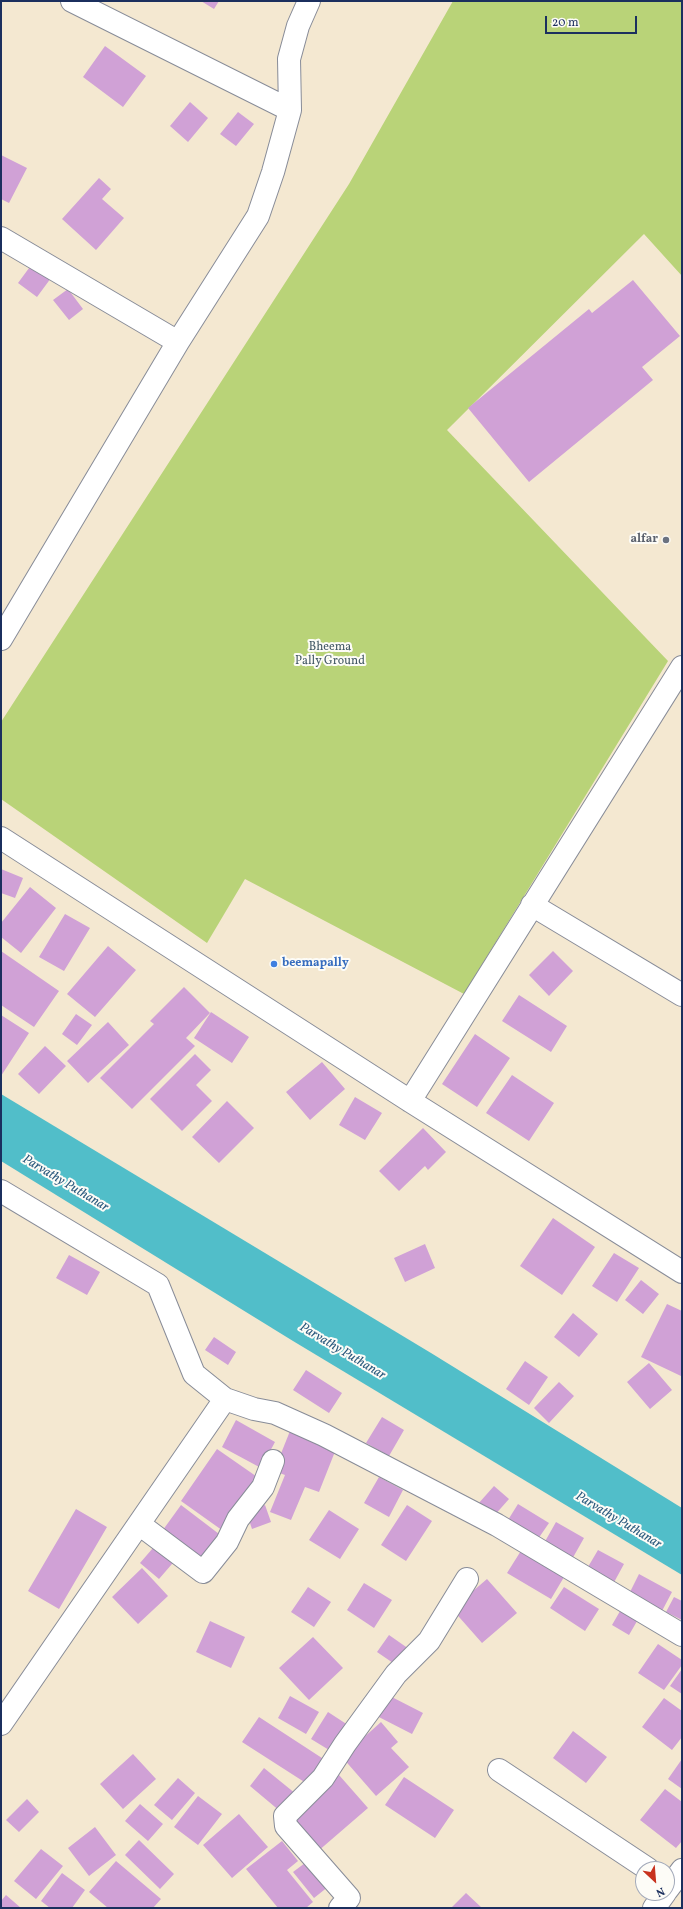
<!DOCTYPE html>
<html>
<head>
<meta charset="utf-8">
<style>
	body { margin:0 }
	#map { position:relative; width:683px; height:1909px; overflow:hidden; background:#f4e8d1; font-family:Vollkorn,serif }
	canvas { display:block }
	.frame { position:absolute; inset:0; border:2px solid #1b2f5e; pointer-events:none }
	.north { position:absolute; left:635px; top:1861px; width:40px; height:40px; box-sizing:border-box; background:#fdfcf7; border:1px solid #a3aaba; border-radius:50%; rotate:154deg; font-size:11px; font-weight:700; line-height:16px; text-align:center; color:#1b2f5e }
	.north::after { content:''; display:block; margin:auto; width:14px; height:18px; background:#c8321e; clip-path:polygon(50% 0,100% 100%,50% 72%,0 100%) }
	.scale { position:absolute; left:545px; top:16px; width:92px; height:18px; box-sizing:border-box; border:2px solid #1b2f5e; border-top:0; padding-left:5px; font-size:12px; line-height:14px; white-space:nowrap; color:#1b2f5e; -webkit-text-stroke:3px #fdfcf7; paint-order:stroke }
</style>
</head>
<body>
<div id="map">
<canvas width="683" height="1909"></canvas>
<div class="frame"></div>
<div class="north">N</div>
<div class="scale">20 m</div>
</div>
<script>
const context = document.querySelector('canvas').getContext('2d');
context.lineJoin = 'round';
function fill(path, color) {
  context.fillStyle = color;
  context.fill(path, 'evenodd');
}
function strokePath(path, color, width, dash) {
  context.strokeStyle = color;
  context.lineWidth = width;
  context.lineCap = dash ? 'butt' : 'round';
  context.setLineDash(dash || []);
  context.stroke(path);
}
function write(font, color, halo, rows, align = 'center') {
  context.font = font + ' Vollkorn,serif';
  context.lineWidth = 4;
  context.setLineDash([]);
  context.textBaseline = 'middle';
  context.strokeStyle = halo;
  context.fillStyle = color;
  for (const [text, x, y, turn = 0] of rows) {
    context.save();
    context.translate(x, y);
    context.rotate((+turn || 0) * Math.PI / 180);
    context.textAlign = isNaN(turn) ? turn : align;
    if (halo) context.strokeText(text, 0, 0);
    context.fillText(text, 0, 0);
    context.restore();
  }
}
const green = new Path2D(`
	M 453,1 L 682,1 L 682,276 L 644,234 L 447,430 L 668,661 L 464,994 L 245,879 L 207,943 L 1,799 L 1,722 L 349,184 Z`);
const water = new Path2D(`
	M 1,1094 L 431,1353 L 682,1508 L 682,1575 L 293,1341 L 1,1161 Z`);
const building = new Path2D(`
	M 201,1 L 219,1 L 214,9 Z
	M 105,46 L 146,76 L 123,107 L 83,77 Z
	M 190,102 L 208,118 L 188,142 L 170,126 Z
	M 238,112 L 254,124 L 236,146 L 220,134 Z
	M 1,155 L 27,168 L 9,203 L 1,199 Z
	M 99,178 L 111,189 L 102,199 L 124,218 L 96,250 L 62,219 Z
	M 32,264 L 51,278 L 37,297 L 18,283 Z
	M 633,280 L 680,336 L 642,367 L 653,380 L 529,482 L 468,408 L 589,309 L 592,313 Z
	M 68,289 L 83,309 L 69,320 L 53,300 Z
	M 1,869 L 23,878 L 15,898 L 1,893 Z
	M 30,887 L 56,908 L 21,953 L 1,937 L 1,923 Z
	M 65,914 L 90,928 L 64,971 L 39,957 Z
	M 108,946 L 136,970 L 95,1017 L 67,994 Z
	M 1,951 L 59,991 L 34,1027 L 1,1005 Z
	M 553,951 L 573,971 L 549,996 L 529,975 Z
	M 184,987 L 210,1013 L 186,1038 L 195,1046 L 132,1109 L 100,1078 L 154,1024 L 150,1021 Z
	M 519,995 L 567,1026 L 551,1052 L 502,1021 Z
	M 211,1012 L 249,1037 L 232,1063 L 194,1038 Z
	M 76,1014 L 92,1025 L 77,1045 L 62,1034 Z
	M 1,1015 L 29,1033 L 1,1076 Z
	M 108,1022 L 129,1045 L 88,1083 L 67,1061 Z
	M 475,1034 L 510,1058 L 477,1107 L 442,1084 Z
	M 45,1046 L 66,1066 L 39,1094 L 18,1074 Z
	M 195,1054 L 211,1070 L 196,1085 L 212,1101 L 182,1131 L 150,1099 Z
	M 322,1062 L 345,1089 L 310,1120 L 286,1092 Z
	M 512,1075 L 554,1103 L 529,1141 L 486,1113 Z
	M 355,1097 L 382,1113 L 365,1140 L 339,1125 Z
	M 227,1101 L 254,1128 L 219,1163 L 192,1137 Z
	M 423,1128 L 446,1152 L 428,1170 L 425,1166 L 399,1191 L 379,1171 Z
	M 553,1218 L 595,1247 L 562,1295 L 520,1266 Z
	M 425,1244 L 435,1268 L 405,1282 L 394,1258 Z
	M 614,1253 L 639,1268 L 617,1302 L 592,1286 Z
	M 69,1255 L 100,1272 L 87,1295 L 56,1278 Z
	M 641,1280 L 659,1294 L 643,1314 L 625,1300 Z
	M 667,1304 L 682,1311 L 682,1373 L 681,1376 L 641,1357 Z
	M 573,1313 L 598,1334 L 579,1357 L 554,1337 Z
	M 214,1337 L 236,1352 L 228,1365 L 205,1350 Z
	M 525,1361 L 548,1377 L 529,1405 L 506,1389 Z
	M 649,1363 L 672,1390 L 650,1409 L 627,1382 Z
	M 306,1370 L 342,1393 L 329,1413 L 293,1390 Z
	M 559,1382 L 574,1396 L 549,1423 L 534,1408 Z
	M 382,1417 L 404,1430 L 389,1456 L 366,1443 Z
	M 236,1420 L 275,1442 L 261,1468 L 222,1447 Z
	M 290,1431 L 336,1449 L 319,1492 L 305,1487 L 291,1520 L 270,1512 L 285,1475 L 274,1471 Z
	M 217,1449 L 263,1481 L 226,1533 L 181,1501 Z
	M 379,1477 L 403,1490 L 389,1517 L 364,1503 Z
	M 494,1486 L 509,1499 L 493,1517 L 478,1504 Z
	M 518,1504 L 549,1523 L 538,1539 L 508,1520 Z
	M 181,1505 L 223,1537 L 202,1566 L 160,1534 Z
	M 265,1505 L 271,1522 L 252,1529 L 246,1511 Z
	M 407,1505 L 432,1521 L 406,1561 L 381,1545 Z
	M 76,1509 L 107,1527 L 59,1609 L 28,1591 Z
	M 329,1510 L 359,1529 L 340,1559 L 309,1540 Z
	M 556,1522 L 584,1538 L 571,1561 L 543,1545 Z
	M 159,1541 L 178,1557 L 159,1579 L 140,1563 Z
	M 524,1546 L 567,1572 L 551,1599 L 507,1573 Z
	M 598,1550 L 624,1564 L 612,1586 L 585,1572 Z
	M 142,1568 L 168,1596 L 138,1624 L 112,1597 Z
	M 639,1574 L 672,1592 L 662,1611 L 629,1594 Z
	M 487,1579 L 517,1613 L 482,1643 L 452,1609 Z
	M 364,1583 L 392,1600 L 374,1628 L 347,1610 Z
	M 308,1587 L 331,1602 L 314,1627 L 291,1612 Z
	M 564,1587 L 599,1609 L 585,1631 L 550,1608 Z
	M 674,1597 L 682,1601 L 682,1620 L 666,1612 Z
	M 623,1606 L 640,1616 L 629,1635 L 612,1625 Z
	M 210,1621 L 245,1637 L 231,1668 L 196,1652 Z
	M 389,1635 L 409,1649 L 396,1665 L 377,1652 Z
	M 313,1637 L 343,1668 L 309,1700 L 279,1668 Z
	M 658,1644 L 682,1660 L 682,1665 L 664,1690 L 638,1673 Z
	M 682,1669 L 682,1694 L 670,1686 Z
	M 384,1693 L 423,1713 L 412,1734 L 373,1714 Z
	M 290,1696 L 319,1712 L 306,1734 L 278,1718 Z
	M 664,1698 L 682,1711 L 682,1737 L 672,1750 L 642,1727 Z
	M 328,1712 L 351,1727 L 334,1753 L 311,1739 Z
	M 259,1717 L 325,1760 L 309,1785 L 242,1742 Z
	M 381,1722 L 398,1742 L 391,1748 L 409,1767 L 376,1796 L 342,1757 Z
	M 573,1731 L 607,1757 L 586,1783 L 553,1758 Z
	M 133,1754 L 156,1779 L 123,1809 L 100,1784 Z
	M 682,1759 L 682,1789 L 668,1779 Z
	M 264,1768 L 296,1794 L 281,1812 L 250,1786 Z
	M 339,1775 L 368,1808 L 317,1852 L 288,1818 Z
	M 404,1777 L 454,1810 L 435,1838 L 385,1805 Z
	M 178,1778 L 195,1793 L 172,1820 L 154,1805 Z
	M 665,1789 L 682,1802 L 682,1841 L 676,1848 L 640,1820 Z
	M 198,1796 L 222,1814 L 198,1845 L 174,1827 Z
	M 27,1799 L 39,1812 L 19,1832 L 6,1820 Z
	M 140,1804 L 163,1824 L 148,1841 L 125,1821 Z
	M 239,1814 L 268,1847 L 232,1878 L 203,1845 Z
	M 95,1827 L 116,1855 L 89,1876 L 68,1848 Z
	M 139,1840 L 174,1874 L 160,1889 L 125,1855 Z
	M 282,1841 L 298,1861 L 287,1870 L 313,1902 L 306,1908 L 278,1908 L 246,1869 Z
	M 41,1849 L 63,1866 L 36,1899 L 14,1881 Z
	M 309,1860 L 329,1886 L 314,1898 L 293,1872 Z
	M 116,1861 L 161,1899 L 153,1908 L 108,1908 L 89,1892 Z
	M 62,1873 L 85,1890 L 72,1908 L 50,1908 L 41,1901 Z
	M 466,1893 L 482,1908 L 451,1908 Z
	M 6,1895 L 21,1908 L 1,1908 L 1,1901 Z`);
const minor = new Path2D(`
	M 72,1 L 290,110
	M 1,238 L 178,342
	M 1,639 L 178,342 L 258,216 L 273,172 L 290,110 L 289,59 L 298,26 L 309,1
	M 1,838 L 410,1101 L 682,1272
	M 532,905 L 682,995
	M 410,1101 L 682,667
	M 1,1191 L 158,1285 L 194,1374 L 225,1399 L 1,1724
	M 225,1399 L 254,1409 L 275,1413 L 324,1435 L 497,1525 L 682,1635
	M 139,1524 L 203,1572 L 227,1542 L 238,1519 L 263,1487 L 273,1461
	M 499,1770 L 648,1869
	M 667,1890 L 682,1870
	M 340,1908 L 349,1898 L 286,1826 L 285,1816 L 323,1778 L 345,1744 L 396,1674 L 429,1641 L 467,1579
	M 654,1908 L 665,1893`);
const markers = [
	[666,540,4,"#6b7280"],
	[274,964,4,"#3f7fe0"]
];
const worshipNames = [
	["alfar",658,540]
];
const parkNames = [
	["Bheema",330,648],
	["Pally Ground",330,662]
];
const shopNames = [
	["beemapally",282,964]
];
const waterNames = [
	["Parvathy Puthanar",65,1184,31],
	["Parvathy Puthanar",342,1352,31],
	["Parvathy Puthanar",618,1521,31]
];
fill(green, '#b9d378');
fill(water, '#51bec9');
fill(building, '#d0a1d6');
strokePath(minor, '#888c98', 24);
strokePath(minor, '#fff', 22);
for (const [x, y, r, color] of markers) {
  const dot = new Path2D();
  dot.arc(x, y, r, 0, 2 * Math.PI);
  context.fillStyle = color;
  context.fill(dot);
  strokePath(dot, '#fdfcf7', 1.5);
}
write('bold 12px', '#5b616d', '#fdfcf7', worshipNames, 'right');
write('12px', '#425864', '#fdfcf7', parkNames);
write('bold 12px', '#366cbe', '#fdfcf7', shopNames, 'left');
write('italic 13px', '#2b5a7e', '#fdfcf7', waterNames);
</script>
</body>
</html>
